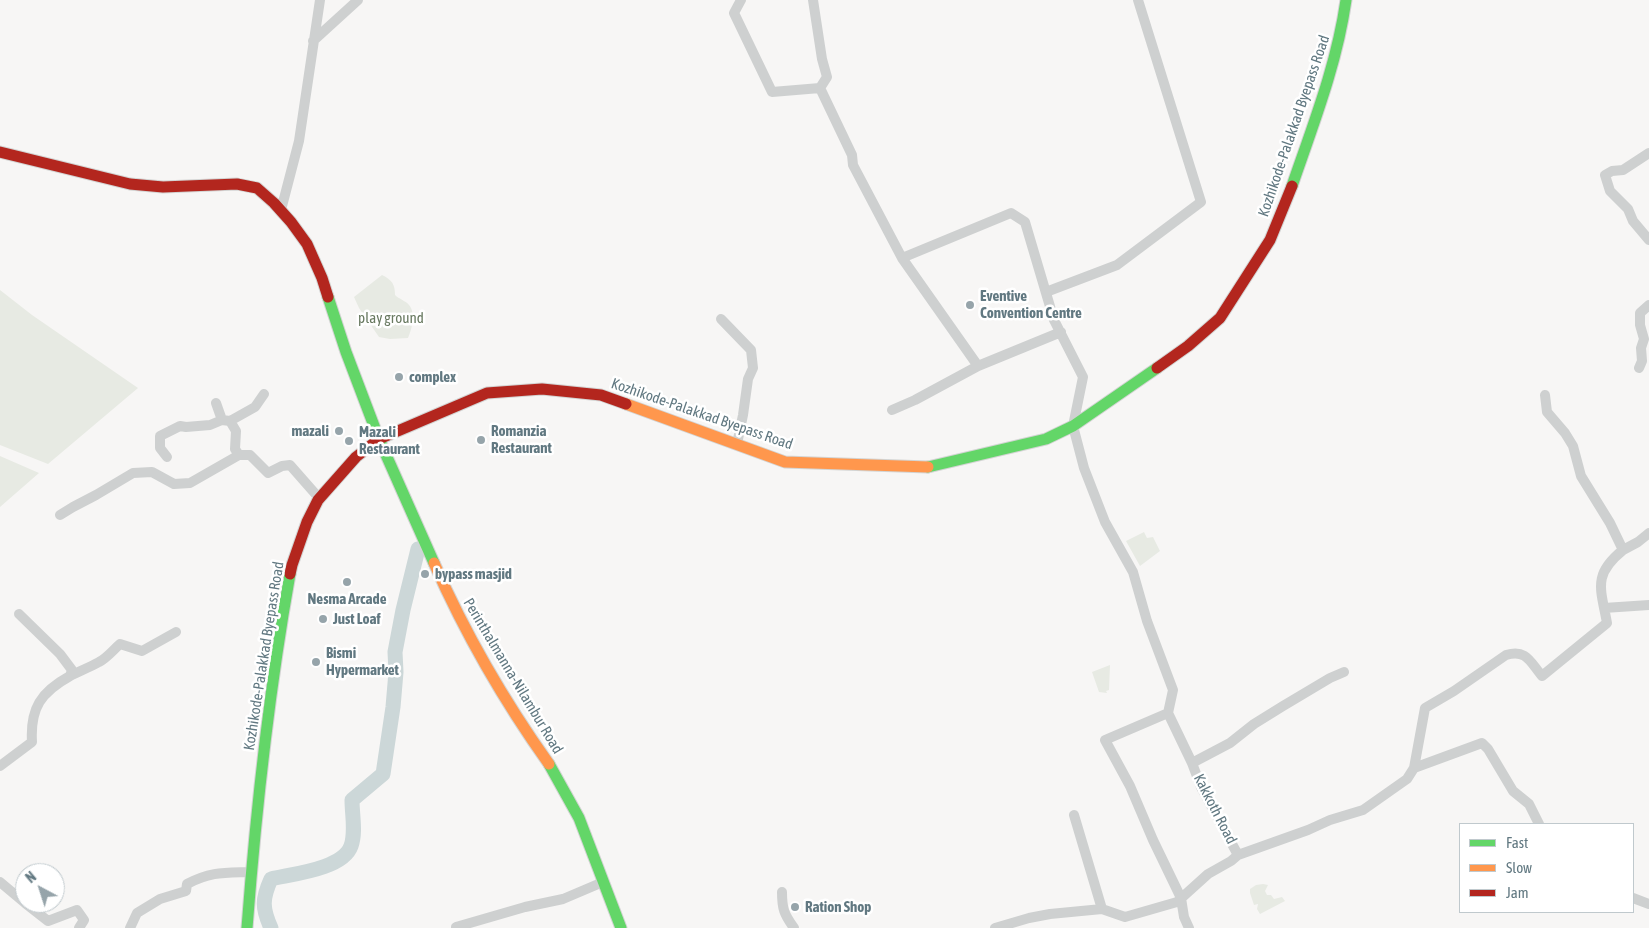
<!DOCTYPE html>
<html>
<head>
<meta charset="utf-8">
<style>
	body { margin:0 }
	#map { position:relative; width:1649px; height:928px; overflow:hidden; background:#f7f6f5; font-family:"Asap Condensed",sans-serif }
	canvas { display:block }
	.legend { position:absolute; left:1459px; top:823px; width:175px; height:90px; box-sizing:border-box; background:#fff; border:1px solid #c0c9cd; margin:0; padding:6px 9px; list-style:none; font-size:15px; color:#617881 }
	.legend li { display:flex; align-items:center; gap:10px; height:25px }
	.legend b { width:25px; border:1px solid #c0c9cd }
	.north { position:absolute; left:15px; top:863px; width:50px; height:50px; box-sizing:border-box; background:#fff; border:1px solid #c0c9cd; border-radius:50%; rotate:320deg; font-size:14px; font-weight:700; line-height:20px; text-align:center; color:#617881 }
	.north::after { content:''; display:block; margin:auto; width:18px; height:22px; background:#96a4aa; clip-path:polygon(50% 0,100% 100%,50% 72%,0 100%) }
</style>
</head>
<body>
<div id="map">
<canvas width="1649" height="928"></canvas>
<ul class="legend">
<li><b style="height:6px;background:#63d668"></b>Fast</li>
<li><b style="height:6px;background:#ff974d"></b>Slow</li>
<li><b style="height:6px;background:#b3261e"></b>Jam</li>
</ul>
<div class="north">N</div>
</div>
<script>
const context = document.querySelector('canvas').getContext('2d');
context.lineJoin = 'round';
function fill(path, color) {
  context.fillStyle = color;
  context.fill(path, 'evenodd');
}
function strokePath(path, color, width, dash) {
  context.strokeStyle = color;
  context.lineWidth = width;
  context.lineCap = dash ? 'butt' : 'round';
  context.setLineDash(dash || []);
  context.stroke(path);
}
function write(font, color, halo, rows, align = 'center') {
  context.font = font + ' "Asap Condensed",sans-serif';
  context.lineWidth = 5;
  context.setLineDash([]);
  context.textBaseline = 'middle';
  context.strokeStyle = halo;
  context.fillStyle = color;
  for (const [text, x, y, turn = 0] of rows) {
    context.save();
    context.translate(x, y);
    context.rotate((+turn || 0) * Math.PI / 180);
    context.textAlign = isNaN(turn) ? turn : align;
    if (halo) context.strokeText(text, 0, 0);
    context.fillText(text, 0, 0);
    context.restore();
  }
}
const green = new Path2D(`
	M 382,275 C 392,280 395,284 395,295 C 399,299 406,301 409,305 C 416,313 412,329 408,338 L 390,339 L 379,337 L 359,308 L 354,297 Z
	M 0,290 L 32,315 L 138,388 L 48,464 L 0,445 Z
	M 0,456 L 39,473 L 0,507 Z
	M 1144,532 L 1147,538 L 1153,537 L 1160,551 L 1140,566 L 1126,541 Z
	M 1110,665 L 1109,690 L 1106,691 L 1107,693 L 1099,692 L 1092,672 Z
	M 1263,884 L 1268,885 L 1265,891 L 1267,895 L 1271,895 L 1274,899 L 1282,897 L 1285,901 L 1260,914 L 1257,909 L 1258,904 L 1254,905 L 1250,893 L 1250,889 L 1256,885 Z`);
const river = new Path2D(`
	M 271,928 C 262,908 262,899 271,879 C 292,874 343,869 351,846 C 356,832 352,815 352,800 L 383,774 L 393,707 L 396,672 L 395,652 L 403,610 L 418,549`);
const street = new Path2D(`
	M 741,0 L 734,13 L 772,92 L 820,88 L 852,155 L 853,165 L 902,258 L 1011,213 L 1025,222 L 1054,320 L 1083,377 L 1073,426 L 1084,468 L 1105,522 L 1133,572 L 1147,621 L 1173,690 L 1168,713
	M 813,0 L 822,59 L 827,77 L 820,88
	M 313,41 L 358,0
	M 1649,153 L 1623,170 L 1612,171 L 1605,175 L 1610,191 L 1628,209 L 1633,221 L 1649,240
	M 281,210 L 299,141 L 320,0
	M 902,258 L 978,366
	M 1046,292 L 1117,265 L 1201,202 L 1138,0
	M 721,319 L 751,350 L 753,368 L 748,379 L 743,415 L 737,444
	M 1639,368 L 1642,361 L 1641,348 L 1644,339 L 1640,325 L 1640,313 L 1649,305
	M 216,403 L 222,420
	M 892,410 L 915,400 L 978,366 L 1061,332
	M 230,421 L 255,407 L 264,394
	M 167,457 L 160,448 L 160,436 L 180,426 L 186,427 L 210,425 L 222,420 L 230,421 L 236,431 L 235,449 L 239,455
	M 60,515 L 73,507 L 96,495 L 133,473 L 152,472 L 174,484 L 190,483 L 239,455 L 250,455 L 268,473 L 282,466 L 290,465 L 319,498
	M 1623,550 L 1638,542 L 1649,533
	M 1604,608 L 1649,605
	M 19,614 L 60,654 L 72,670 L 70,676
	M 1168,713 L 1105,740 L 1130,786 L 1153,840 L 1181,898 L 1184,917 L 1189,928
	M 1192,763 L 1230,743 L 1254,724 L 1283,706 L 1330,678 L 1344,672
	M 0,766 L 32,742 C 30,708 41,692 70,676 C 80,671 90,667 99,662 C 107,658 113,650 120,644 L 142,651 L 176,632
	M 1414,768 L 1482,743 L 1488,749 L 1513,791 L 1529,804 L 1539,824
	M 1074,815 L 1102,909
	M 1238,855 L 1308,830 L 1330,820 L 1363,810 L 1407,779 L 1414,768 L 1425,708 L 1454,691 L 1506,655 C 1527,649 1530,662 1542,676 L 1607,623 C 1601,589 1592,575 1623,550 L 1610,523 L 1581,476 L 1573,446 L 1565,433 L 1547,412 L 1545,395
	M 0,882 L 25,903
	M 782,892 C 782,909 784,914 794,928
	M 1633,898 L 1649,904
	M 25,903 L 48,921 L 77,910 L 84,920 L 79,928
	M 456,927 L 525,907 L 563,899 L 603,882
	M 130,928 L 137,913 L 160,899 L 186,891 L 187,884 C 212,871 225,873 252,872
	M 995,928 L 1029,918 L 1050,914 L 1102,909 L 1125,917 L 1177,902 L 1208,874 L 1231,861 L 1238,855 L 1201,787 L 1192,763 L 1168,713`);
const fast = new Path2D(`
	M 1292,186 C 1313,125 1337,64 1346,0
	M 328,297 L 346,352 L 379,439 L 434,563
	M 928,467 L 1046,439 L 1073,426 L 1157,368
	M 549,764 L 579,818 L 621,928
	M 247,928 C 256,809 269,691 290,574`);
const slow = new Path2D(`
	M 626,404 L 785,462 L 928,467
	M 434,563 C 465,633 504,701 549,764`);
const jam = new Path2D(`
	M 0,152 L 130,184 L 163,187 L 237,184 L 257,188 L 274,203 L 291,222 L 307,244 L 322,278 L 328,297
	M 1157,368 L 1188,346 L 1220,318 L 1270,240 L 1292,186
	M 290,574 L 292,565 L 307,522 L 318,500 L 356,457 L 379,439 L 487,393 L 542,389 L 601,395 L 626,404`);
const markers = [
	[970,305,5,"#96a4aa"],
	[399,377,5,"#96a4aa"],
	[339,431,5,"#96a4aa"],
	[481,440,5,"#96a4aa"],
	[349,441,5,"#96a4aa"],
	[425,574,5,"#96a4aa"],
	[347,582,5,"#96a4aa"],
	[323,619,5,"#96a4aa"],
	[316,662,5,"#96a4aa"],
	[795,907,5,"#96a4aa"]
];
const streetNames = [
	["Kozhikode-Palakkad Byepass Road",1294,126,-71],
	["Kozhikode-Palakkad Byepass Road",702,414,19],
	["Kozhikode-Palakkad Byepass Road",264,656,-81],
	["Perinthalmanna-Nilambur Road",513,676,59],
	["Kakkoth Road",1215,809,63]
];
const poiNames = [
	["Eventive",980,296],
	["Convention Centre",980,313],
	["complex",409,377],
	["mazali",329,431,"right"],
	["Romanzia",491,431],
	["Restaurant",491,448],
	["Mazali",359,432],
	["Restaurant",359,449],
	["bypass masjid",435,574],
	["Nesma Arcade",347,599,"center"],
	["Just Loaf",333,619],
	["Bismi",326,653],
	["Hypermarket",326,670],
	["Ration Shop",805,907]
];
const parkNames = [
	["play ground",391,318]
];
fill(green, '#e7eae3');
strokePath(river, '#ccd7d8', 15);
strokePath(fast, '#d3d4d3', 13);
strokePath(slow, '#d3d4d3', 13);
strokePath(jam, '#d3d4d3', 13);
strokePath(street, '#ced0d0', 10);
strokePath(fast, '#63d668', 11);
strokePath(slow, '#ff974d', 11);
strokePath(jam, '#b3261e', 11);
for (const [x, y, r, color] of markers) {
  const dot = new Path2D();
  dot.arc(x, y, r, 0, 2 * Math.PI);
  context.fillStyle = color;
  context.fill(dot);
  strokePath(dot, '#fff', 2);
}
write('15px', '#617881', '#fff', streetNames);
write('bold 15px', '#617881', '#fff', poiNames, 'left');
write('15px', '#687960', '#fff', parkNames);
</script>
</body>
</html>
